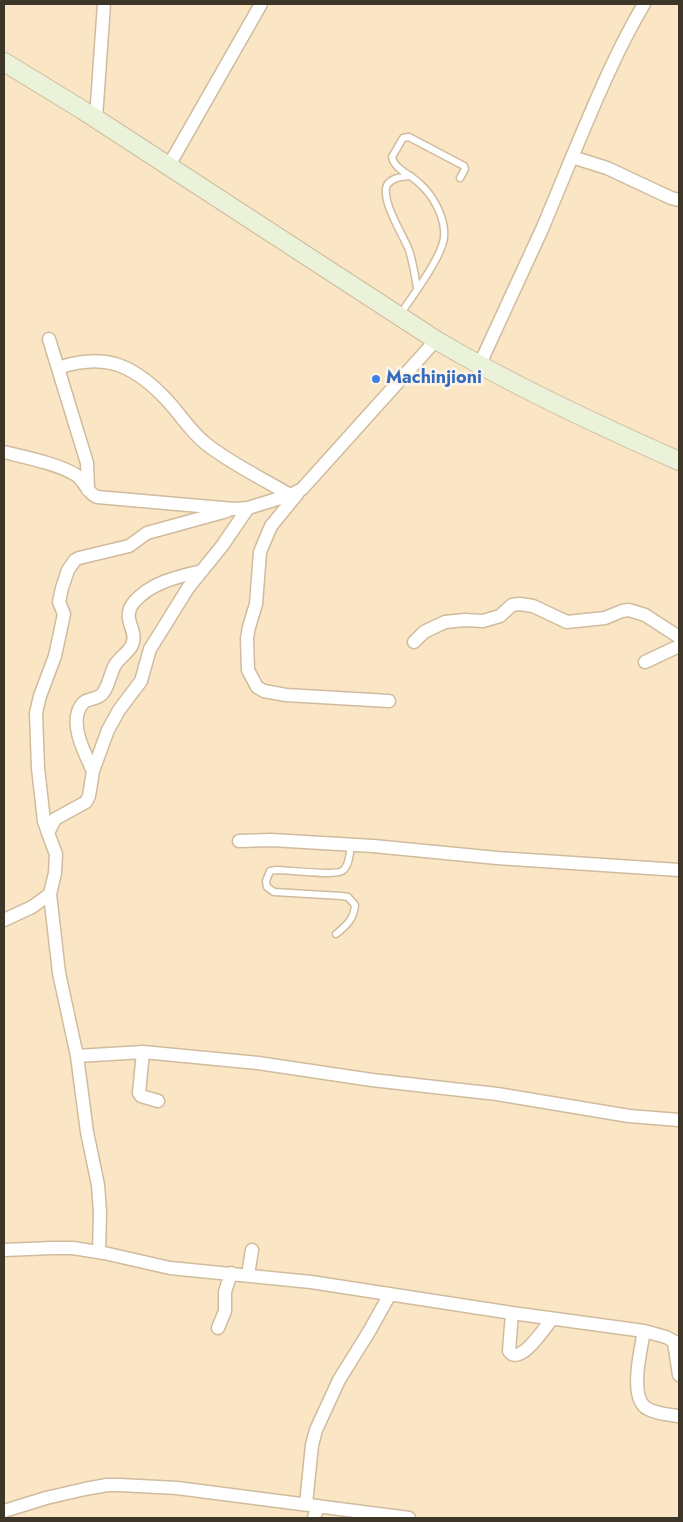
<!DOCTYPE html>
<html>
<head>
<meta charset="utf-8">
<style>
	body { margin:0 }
	#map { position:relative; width:683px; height:1522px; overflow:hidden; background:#fae6c5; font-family:Jost,sans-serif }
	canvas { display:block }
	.frame { position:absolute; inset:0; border:5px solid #3c3528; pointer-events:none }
</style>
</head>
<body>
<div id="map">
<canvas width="683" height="1522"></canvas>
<div class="frame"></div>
</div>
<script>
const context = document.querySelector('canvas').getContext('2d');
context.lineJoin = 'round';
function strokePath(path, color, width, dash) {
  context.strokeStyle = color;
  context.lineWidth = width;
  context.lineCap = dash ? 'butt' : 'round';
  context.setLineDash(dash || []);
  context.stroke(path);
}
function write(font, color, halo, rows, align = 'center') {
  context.font = font + ' Jost,sans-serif';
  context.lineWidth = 5;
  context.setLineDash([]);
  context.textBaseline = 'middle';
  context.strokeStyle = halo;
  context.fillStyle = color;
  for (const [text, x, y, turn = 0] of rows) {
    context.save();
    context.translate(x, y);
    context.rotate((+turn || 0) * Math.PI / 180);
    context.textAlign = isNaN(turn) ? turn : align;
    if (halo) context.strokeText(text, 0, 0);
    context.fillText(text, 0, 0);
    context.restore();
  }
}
const lane = new Path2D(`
	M 411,176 C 403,177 392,177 387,185 C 380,199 403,235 409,250 C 413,263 415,275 417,288
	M 400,315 C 412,296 441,259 444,238 C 446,218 433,195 419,183 C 411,175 394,169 392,157 L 403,138 L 409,137 L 464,166 L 465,169 L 460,178
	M 336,934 C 346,926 354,919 355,905 L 348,897 L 342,896 L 274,892 L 267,887 L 266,881 L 270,871 L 276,870 C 288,870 334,876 342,871 C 349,867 350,853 351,845`);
const street = new Path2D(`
	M 96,118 L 104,4
	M 572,157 C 594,105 615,53 644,4
	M 168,167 L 261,4
	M 49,339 L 87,463 L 88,490
	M 479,366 L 543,227 L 572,157 L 607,168 L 671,198 L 679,200
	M 58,368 C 103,353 131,363 164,397 C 179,412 189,430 205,443 C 231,464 262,478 290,495
	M 4,452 C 24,457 59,464 76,475 C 85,481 87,493 97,497 L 234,509 L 248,508 L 290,495 L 302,489 L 436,340
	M 298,493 L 271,526 L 260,552 L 256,604 L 249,627 L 247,638 L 248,670 L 257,687 L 264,691 L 286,695 L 389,701
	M 414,642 L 424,632 L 445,622 L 465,620 L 483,621 L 500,616 L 512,605 L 520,604 L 533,606 L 567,622 L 605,618 L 622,611 L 629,610 L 645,615 L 679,637
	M 645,662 L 679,646
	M 93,771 C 85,754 67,721 83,703 C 88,698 98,700 103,693 C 109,685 110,674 115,665 C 119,658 129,652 132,645 C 139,630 120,619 134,602 C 152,582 177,577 202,571
	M 48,833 L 44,821 L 38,768 L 36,713 L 40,696 L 55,656 L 64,614 L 59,602 L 62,588 L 68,570 L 75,560 L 79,558 L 129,546 L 147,533 L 227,511
	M 239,841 L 271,840 L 373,846 L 497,858 L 679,870
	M 4,920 L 32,907 L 50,894
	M 143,1052 L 139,1093 L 141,1096 L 158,1101
	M 77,1056 L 143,1052 L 258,1063 L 372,1080 L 497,1094 L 629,1116 L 679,1120
	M 4,1250 L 52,1248 L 73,1248 L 104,1253 L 170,1268 L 311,1282 L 512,1313 L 644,1331 L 666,1337 L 679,1344
	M 99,1252 L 100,1212 L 98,1185 L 87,1132 L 77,1056 L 59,973 L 50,894 L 55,873 L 56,854 L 48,833 L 55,819 L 86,802 L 89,796 L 93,771 L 108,730 L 119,710 L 141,681 L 150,649 L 157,638 L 188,588 L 222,546 L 248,508
	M 248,1275 L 252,1250
	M 512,1313 L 509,1351 C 520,1367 545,1327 552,1319
	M 218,1328 L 225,1311 L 225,1292 L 231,1273
	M 644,1331 C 641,1349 628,1399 648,1409 C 657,1414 670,1415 679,1416
	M 674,1342 L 679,1375
	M 306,1504 L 312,1445 L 316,1430 L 339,1380 L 370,1330 L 390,1294
	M 4,1511 L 46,1498 L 85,1489 L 107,1485 L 120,1485 L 177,1488 L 409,1518
	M 314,1518 L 318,1506`);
const secondary = new Path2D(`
	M 4,62 L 81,109 L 436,340 C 514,386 596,424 679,461`);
const markers = [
	[376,379,5,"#3f7fe0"]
];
const shopNames = [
	["Machinjioni",386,379]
];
strokePath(lane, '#d0bc9d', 9);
strokePath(street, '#d0bc9d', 15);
strokePath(secondary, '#d0bc9d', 20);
strokePath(lane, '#fff', 6);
strokePath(street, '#fff', 12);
strokePath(secondary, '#eaf3d9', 18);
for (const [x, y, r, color] of markers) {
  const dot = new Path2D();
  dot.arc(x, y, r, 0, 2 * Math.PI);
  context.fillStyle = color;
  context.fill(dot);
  strokePath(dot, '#fdf5e8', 2);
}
write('bold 18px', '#366cbe', '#fdf5e8', shopNames, 'left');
</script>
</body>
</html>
